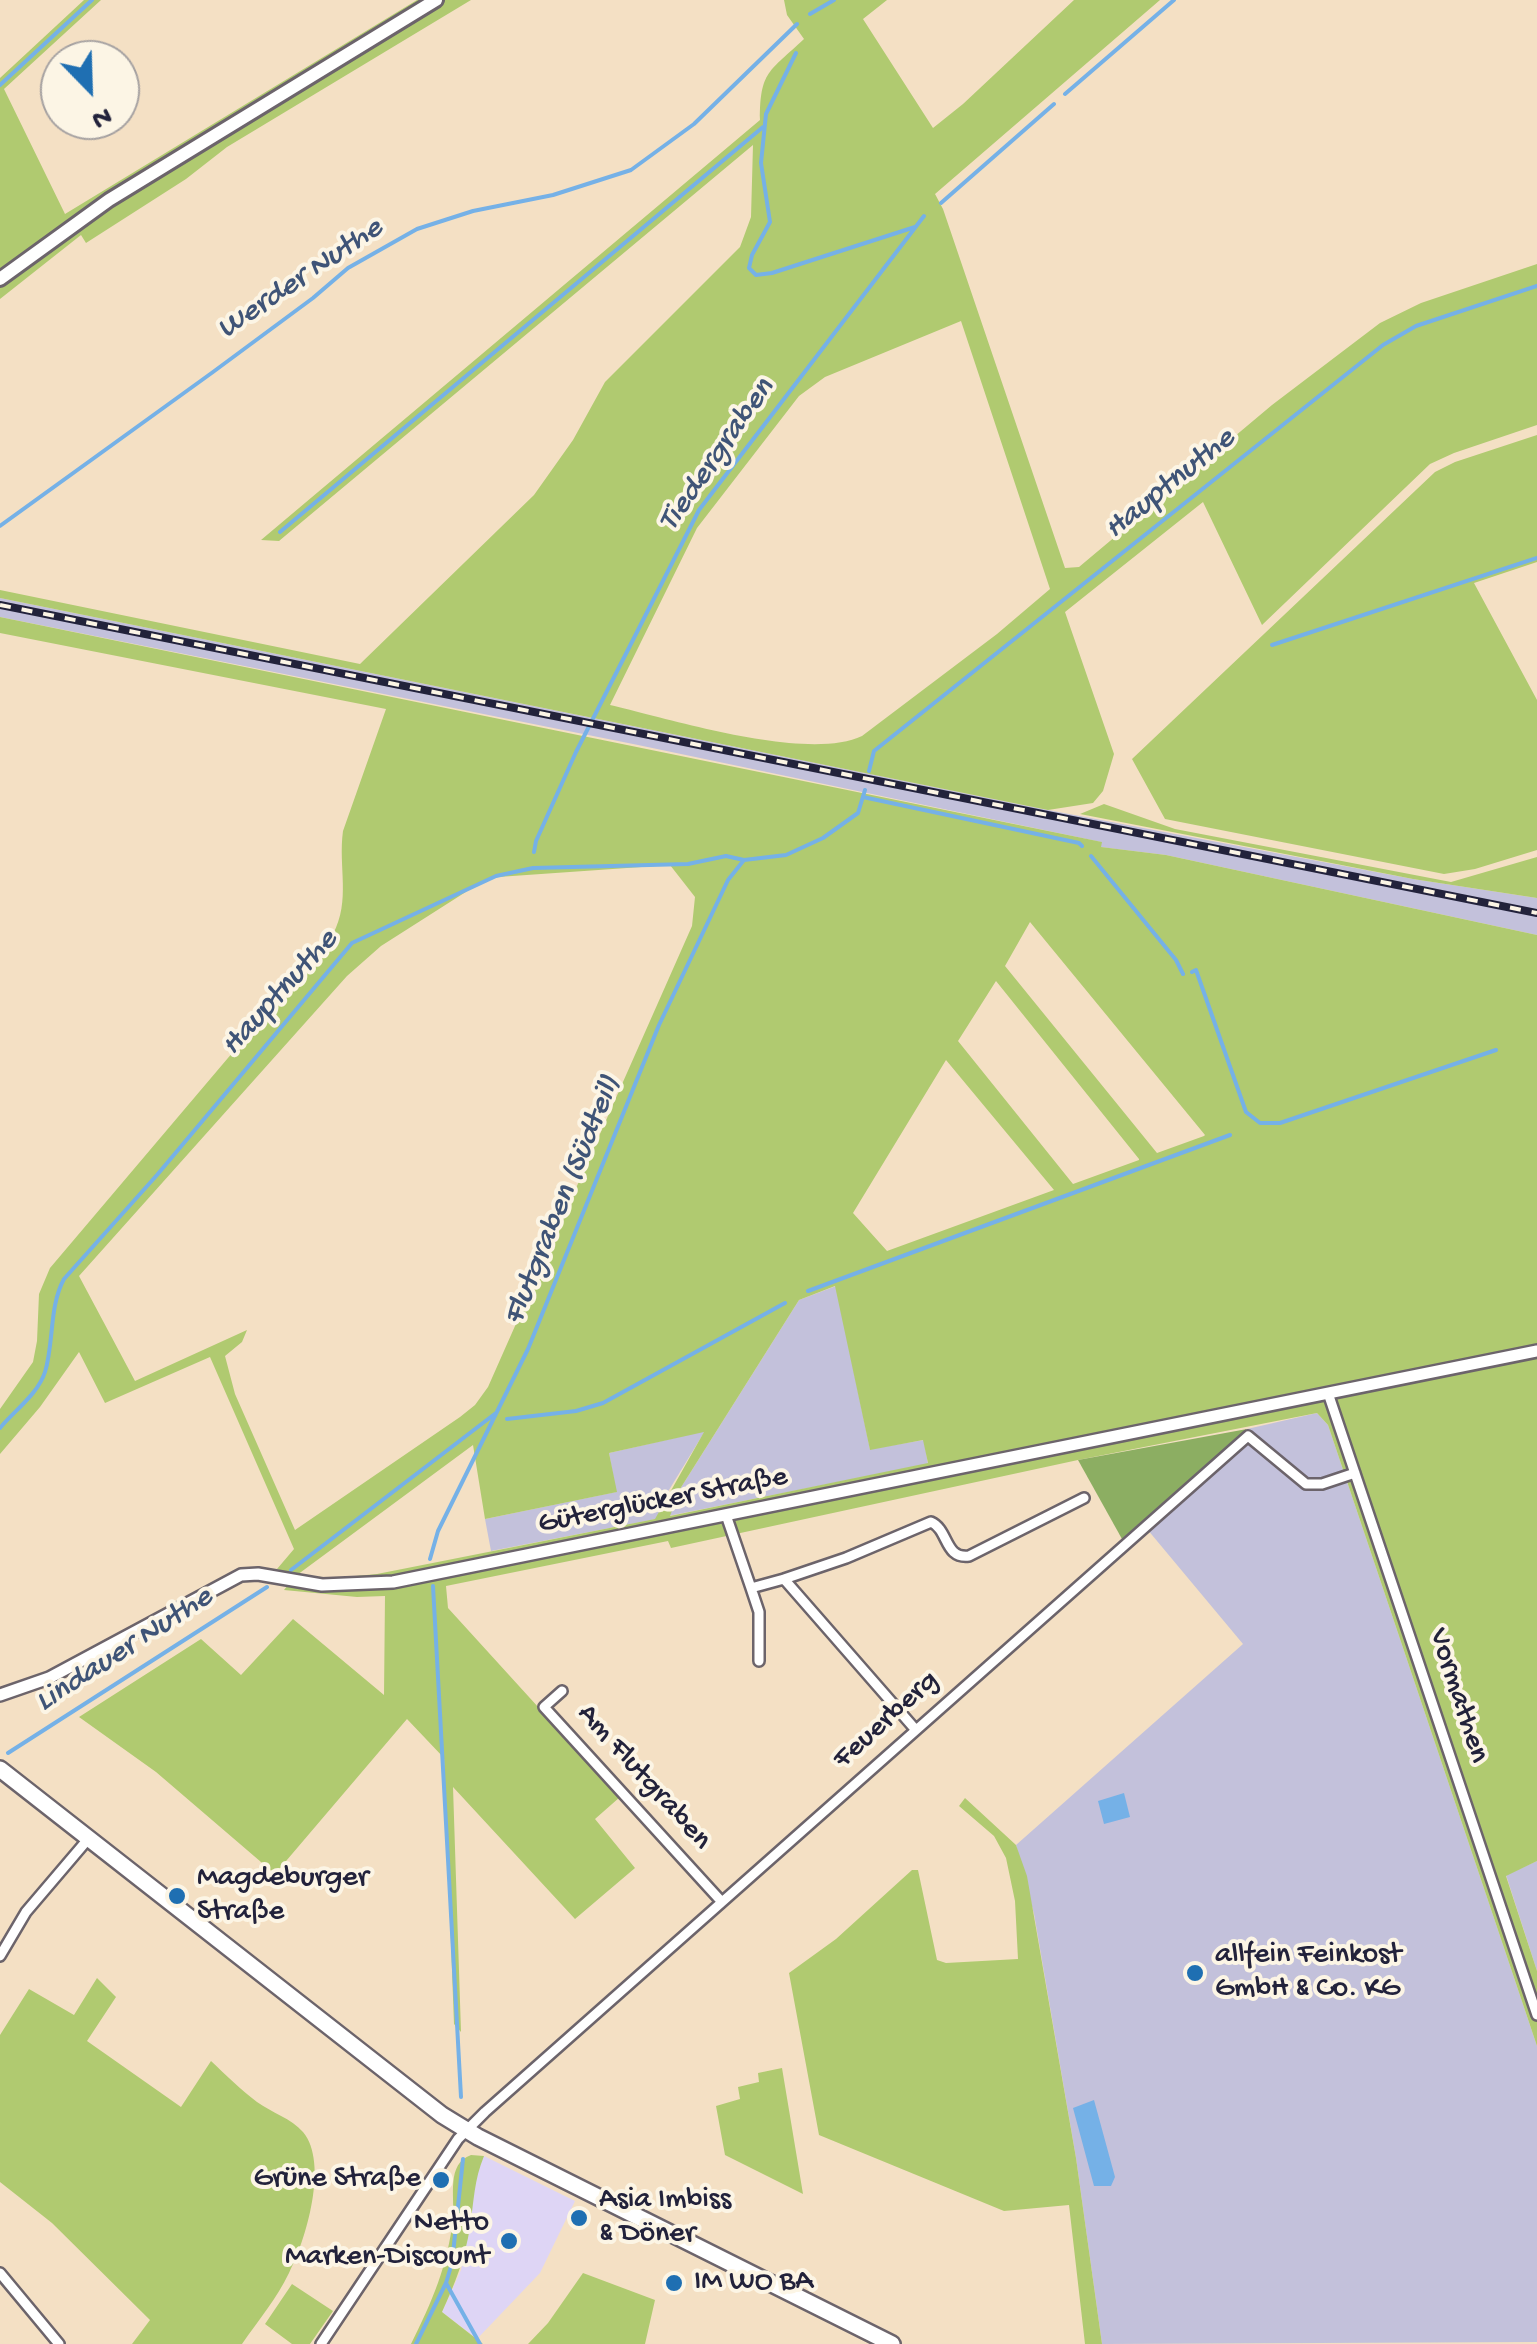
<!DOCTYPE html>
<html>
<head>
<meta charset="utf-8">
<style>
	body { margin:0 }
	#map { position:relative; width:1537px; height:2344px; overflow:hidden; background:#f4e0c4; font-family:"Gochi Hand",sans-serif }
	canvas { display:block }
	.north { position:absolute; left:40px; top:40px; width:100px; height:100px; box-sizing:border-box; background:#fcf5e5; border:2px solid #a5a1a1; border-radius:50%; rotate:157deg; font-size:28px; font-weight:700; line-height:40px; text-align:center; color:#22223b }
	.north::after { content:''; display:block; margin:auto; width:35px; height:45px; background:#1f6fb2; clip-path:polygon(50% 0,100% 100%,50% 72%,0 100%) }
</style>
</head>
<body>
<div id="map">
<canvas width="1537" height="2344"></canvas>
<div class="north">N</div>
</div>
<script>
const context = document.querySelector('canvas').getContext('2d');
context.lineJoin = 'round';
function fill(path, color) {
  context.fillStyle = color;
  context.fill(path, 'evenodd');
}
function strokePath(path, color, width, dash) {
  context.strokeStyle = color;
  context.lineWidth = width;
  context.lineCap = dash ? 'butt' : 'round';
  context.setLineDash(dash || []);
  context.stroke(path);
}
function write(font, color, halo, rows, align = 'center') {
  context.font = font + ' "Gochi Hand",sans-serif';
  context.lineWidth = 8;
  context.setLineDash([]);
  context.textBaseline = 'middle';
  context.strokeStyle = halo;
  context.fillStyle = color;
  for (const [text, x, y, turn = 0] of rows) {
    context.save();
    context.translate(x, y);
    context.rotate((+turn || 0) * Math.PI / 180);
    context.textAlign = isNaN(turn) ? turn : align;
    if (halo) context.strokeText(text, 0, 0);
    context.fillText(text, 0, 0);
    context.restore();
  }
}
const built = new Path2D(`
	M 484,2156 L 575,2201 L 540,2273 L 477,2339 L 442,2312 L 461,2270 L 470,2226 L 473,2183 Z`);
const industrial = new Path2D(`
	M 0,598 L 1048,810 L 1413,879 L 1537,898 L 1537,935 L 1166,855 L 1100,847 L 1101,842 L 638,745 L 0,617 Z
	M 836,1286 L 870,1449 L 924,1440 L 928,1464 L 668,1516 L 680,1489 L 799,1300 Z
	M 1317,1413 L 1328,1425 L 1537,2046 L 1537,2342 L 1102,2344 L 1076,2158 L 1034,1914 L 1016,1845 L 1243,1644 L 1142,1523 L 1247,1429 Z
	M 705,1431 L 669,1490 L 656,1519 L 491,1551 L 485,1519 L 616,1492 L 609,1453 Z
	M 1537,1861 L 1537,1971 L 1506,1875 Z`);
const green = new Path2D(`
	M 84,0 L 101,0 L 4,89 L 65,214 L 417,0 L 471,0 L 227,147 L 186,179 L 86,243 L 81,235 L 0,299 L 0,78 Z
	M 784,0 L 887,0 L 863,19 L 933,128 L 963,104 L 1074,0 L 1160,0 L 935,194 L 943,209 L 1065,568 L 1079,567 L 1272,405 L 1380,323 L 1421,303 L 1537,264 L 1537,425 L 1454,453 L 1430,464 L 1262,625 L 1203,502 L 1065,612 L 1114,754 L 1103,791 L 1093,803 L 1048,810 L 0,598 L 0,590 L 360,664 L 534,495 L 573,440 L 605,382 L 740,247 L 751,217 L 753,145 L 279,541 L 261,540 L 760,120 C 760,71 769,72 804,39 L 787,15 ZM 961,321 L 1050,589 L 997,634 L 862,736 C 807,762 671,719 610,705 L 697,528 L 799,396 L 825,377 Z
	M 1537,435 L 1537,562 L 1474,583 L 1537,700 L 1537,850 L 1475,869 L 1444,874 L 1165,819 L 1132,759 L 1435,472 L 1455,462 Z
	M 0,617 L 1102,842 L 1101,847 L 1166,855 L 1537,935 L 1537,1861 L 1506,1876 L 1537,1971 L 1537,2046 L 1328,1425 L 1317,1413 L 1078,1460 L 671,1548 L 668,1541 L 446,1586 L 448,1608 L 620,1797 L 595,1819 L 635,1868 L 575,1919 L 453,1787 L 461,2032 L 454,2024 L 444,1758 L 407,1719 L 275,1874 L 156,1772 L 79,1717 L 201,1639 L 241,1675 L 293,1619 L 384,1695 L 385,1596 L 357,1597 L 284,1590 L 295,1576 L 277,1569 L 294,1549 L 210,1357 L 105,1403 L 79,1352 L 40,1407 L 0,1454 L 0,1409 L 33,1362 L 37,1341 L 39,1294 L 50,1268 L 333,934 C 351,900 338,867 343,831 L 386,709 L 0,633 ZM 670,865 L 695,897 L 692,926 L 488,1387 L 475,1405 L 460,1417 L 295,1530 L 235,1394 L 225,1356 L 242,1342 L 247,1330 L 135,1381 L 79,1276 L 347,976 L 381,946 L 483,881 L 498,877 ZM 1030,922 L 1205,1135 L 1204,1136 L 1157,1153 L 1005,966 ZM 996,981 L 1139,1159 L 1139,1160 L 1073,1184 L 958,1041 ZM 946,1060 L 1054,1190 L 887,1251 L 853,1213 ZM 835,1286 L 870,1450 L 923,1440 L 928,1463 L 670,1516 L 680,1489 L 799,1300 ZM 704,1432 L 655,1519 L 377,1574 L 335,1578 L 297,1575 L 473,1445 L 485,1519 L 617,1492 L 609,1453 Z
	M 1104,804 L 1175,829 L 1451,882 L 1537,857 L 1537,898 L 1413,879 L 1080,814 Z
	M 965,1798 L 1016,1845 L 1027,1876 L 1076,2158 L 1102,2344 L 1085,2344 L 1069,2205 L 1004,2211 L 819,2135 L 789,1973 L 836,1939 L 912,1870 L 918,1870 L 937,1960 L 946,1963 L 1018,1959 L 1015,1901 L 1006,1858 L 994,1836 L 959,1806 Z
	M 97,1978 L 116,1997 L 87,2041 L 181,2107 L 211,2061 C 226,2075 241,2090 257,2102 C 272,2113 291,2118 303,2132 C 329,2163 306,2240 289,2273 C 277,2298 258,2321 242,2344 L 132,2344 L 150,2320 L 52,2223 L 0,2182 L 0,2035 L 29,1989 L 74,2015 Z
	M 782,2068 L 803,2194 L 725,2155 L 716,2106 L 740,2099 L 738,2087 L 759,2082 L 758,2073 Z
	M 471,2155 L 484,2156 C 474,2180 474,2201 470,2227 C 465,2258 455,2284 442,2312 L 483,2344 L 411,2344 C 432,2302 448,2265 453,2218 C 455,2196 446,2164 471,2155 Z
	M 583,2273 L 655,2300 L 645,2344 L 528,2344 L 548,2323 Z
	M 292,2284 L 333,2311 L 310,2344 L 292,2344 L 265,2324 Z`);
const forest = new Path2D(`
	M 1247,1429 L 1122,1539 L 1078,1460 Z`);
const water = new Path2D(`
	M 1124,1793 L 1130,1817 L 1104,1824 L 1098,1801 Z
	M 1094,2100 L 1115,2177 L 1111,2186 L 1094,2186 L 1073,2108 Z`);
const stream = new Path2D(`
	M 810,14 L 834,0
	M 796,53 L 766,114 L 761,163 L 770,222 L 752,255 L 749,268 L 756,275 L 772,273 L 915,227
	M 0,85 L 92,0
	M 1065,94 L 1174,0
	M 941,203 L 1054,104
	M 0,526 L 213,372 L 313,298 L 348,268 L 417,229 L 473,211 L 553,195 L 631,170 L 694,124 L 797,24
	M 280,532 L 763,127
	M 1272,645 L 1537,558
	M 869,771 L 874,751 L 1383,345 L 1416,326 L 1537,286
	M 863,797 L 1079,843 L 1082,846
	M 534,852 L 536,841 L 576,752 L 699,510 L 924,216
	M 1091,856 L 1176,960 L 1183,974
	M 1192,972 L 1196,970 L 1246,1112 L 1260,1123 L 1280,1123 L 1496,1050
	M 808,1291 L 1230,1135
	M 507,1419 L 576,1411 L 603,1403 L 785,1303
	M 0,1428 C 14,1411 38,1394 45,1372 C 54,1343 49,1306 64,1279 L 157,1175 L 352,943 L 496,876 L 533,868 L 688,864 L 726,856 L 744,860 L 786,855 L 823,838 L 858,813 L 865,790
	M 430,1559 L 438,1531 L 528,1349 L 659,1025 L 728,880 L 744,860
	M 291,1570 L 496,1413
	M 433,1586 L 461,2097
	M 8,1753 L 267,1587
	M 446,2283 L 480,2344
	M 416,2344 L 446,2283 L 452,2263 L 463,2159`);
const minor = new Path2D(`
	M 1328,1393 L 1537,2015
	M 726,1515 L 751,1588 L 784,1579 L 915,1729
	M 784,1579 L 846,1558 L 931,1522 C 949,1530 944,1559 969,1556 L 1084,1498
	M 751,1588 L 759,1612 L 759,1661
	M 562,1691 L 544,1707 L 721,1901
	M 0,1956 L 26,1912 L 89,1838
	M 0,2273 L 59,2344
	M 321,2344 L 458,2139 L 485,2112 L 1248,1436 L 1306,1484 L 1322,1484 L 1355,1473`);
const tertiary = new Path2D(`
	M 0,1695 L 49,1678 L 241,1575 L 258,1574 L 322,1585 L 393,1582 L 1537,1351`);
const secondary = new Path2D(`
	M 0,279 L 109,200 L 436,0`);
const primary = new Path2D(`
	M 0,1769 L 442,2115 L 478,2137 L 892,2344`);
const rail = new Path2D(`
	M 0,605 L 1537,913`);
const markers = [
	[177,1896,10,"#1f6fb2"],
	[1195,1973,10,"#1f6fb2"],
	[441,2180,10,"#1f6fb2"],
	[579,2218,10,"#1f6fb2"],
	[509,2241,10,"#1f6fb2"],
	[674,2283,10,"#1f6fb2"]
];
const streetNames = [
	["Güterglücker Straße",663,1502,-11],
	["Vormathen",1457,1696,72],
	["Feuerberg",887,1721,-42],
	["Am Flutgraben",643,1778,48]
];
const poiNames = [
	["Magdeburger",197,1879],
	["Straße",197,1913],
	["allfein Feinkost",1215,1956],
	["GmbH & Co. KG",1215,1990],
	["Grüne Straße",421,2180,"right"],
	["Asia Imbiss",599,2201],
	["& Döner",599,2235],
	["Netto",489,2224,"right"],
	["Marken-Discount",489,2258,"right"],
	["IM WO BA",694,2283]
];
const waterNames = [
	["Werder Nuthe",301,280,-34],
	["Tiedergraben",718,456,-55],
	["Hauptnuthe",1171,485,-39],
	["Hauptnuthe",281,994,-48],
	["Flutgraben (Südteil)",564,1201,-68],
	["Lindauer Nuthe",125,1651,-33]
];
fill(built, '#ded5f5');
fill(industrial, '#c3c1db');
fill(green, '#b0ca70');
fill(forest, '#8cae62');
fill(water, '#75b1e7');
strokePath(stream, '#75b1e7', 4);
strokePath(minor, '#6c646b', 14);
strokePath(tertiary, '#6c646b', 16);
strokePath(secondary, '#6c646b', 18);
strokePath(primary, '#6c646b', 20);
strokePath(minor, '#fff', 9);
strokePath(tertiary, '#fff', 11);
strokePath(secondary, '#fff', 12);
strokePath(primary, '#fff', 15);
strokePath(rail, '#22223b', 8);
strokePath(rail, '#fcf5e5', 4, [11]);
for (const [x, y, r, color] of markers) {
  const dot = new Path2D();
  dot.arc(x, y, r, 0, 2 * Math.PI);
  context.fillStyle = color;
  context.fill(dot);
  strokePath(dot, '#fcf5e5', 4);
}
write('30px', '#22223b', '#fcf5e5', streetNames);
write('30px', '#22223b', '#fcf5e5', poiNames, 'left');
write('italic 32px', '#3f5477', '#fcf5e5', waterNames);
</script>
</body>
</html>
